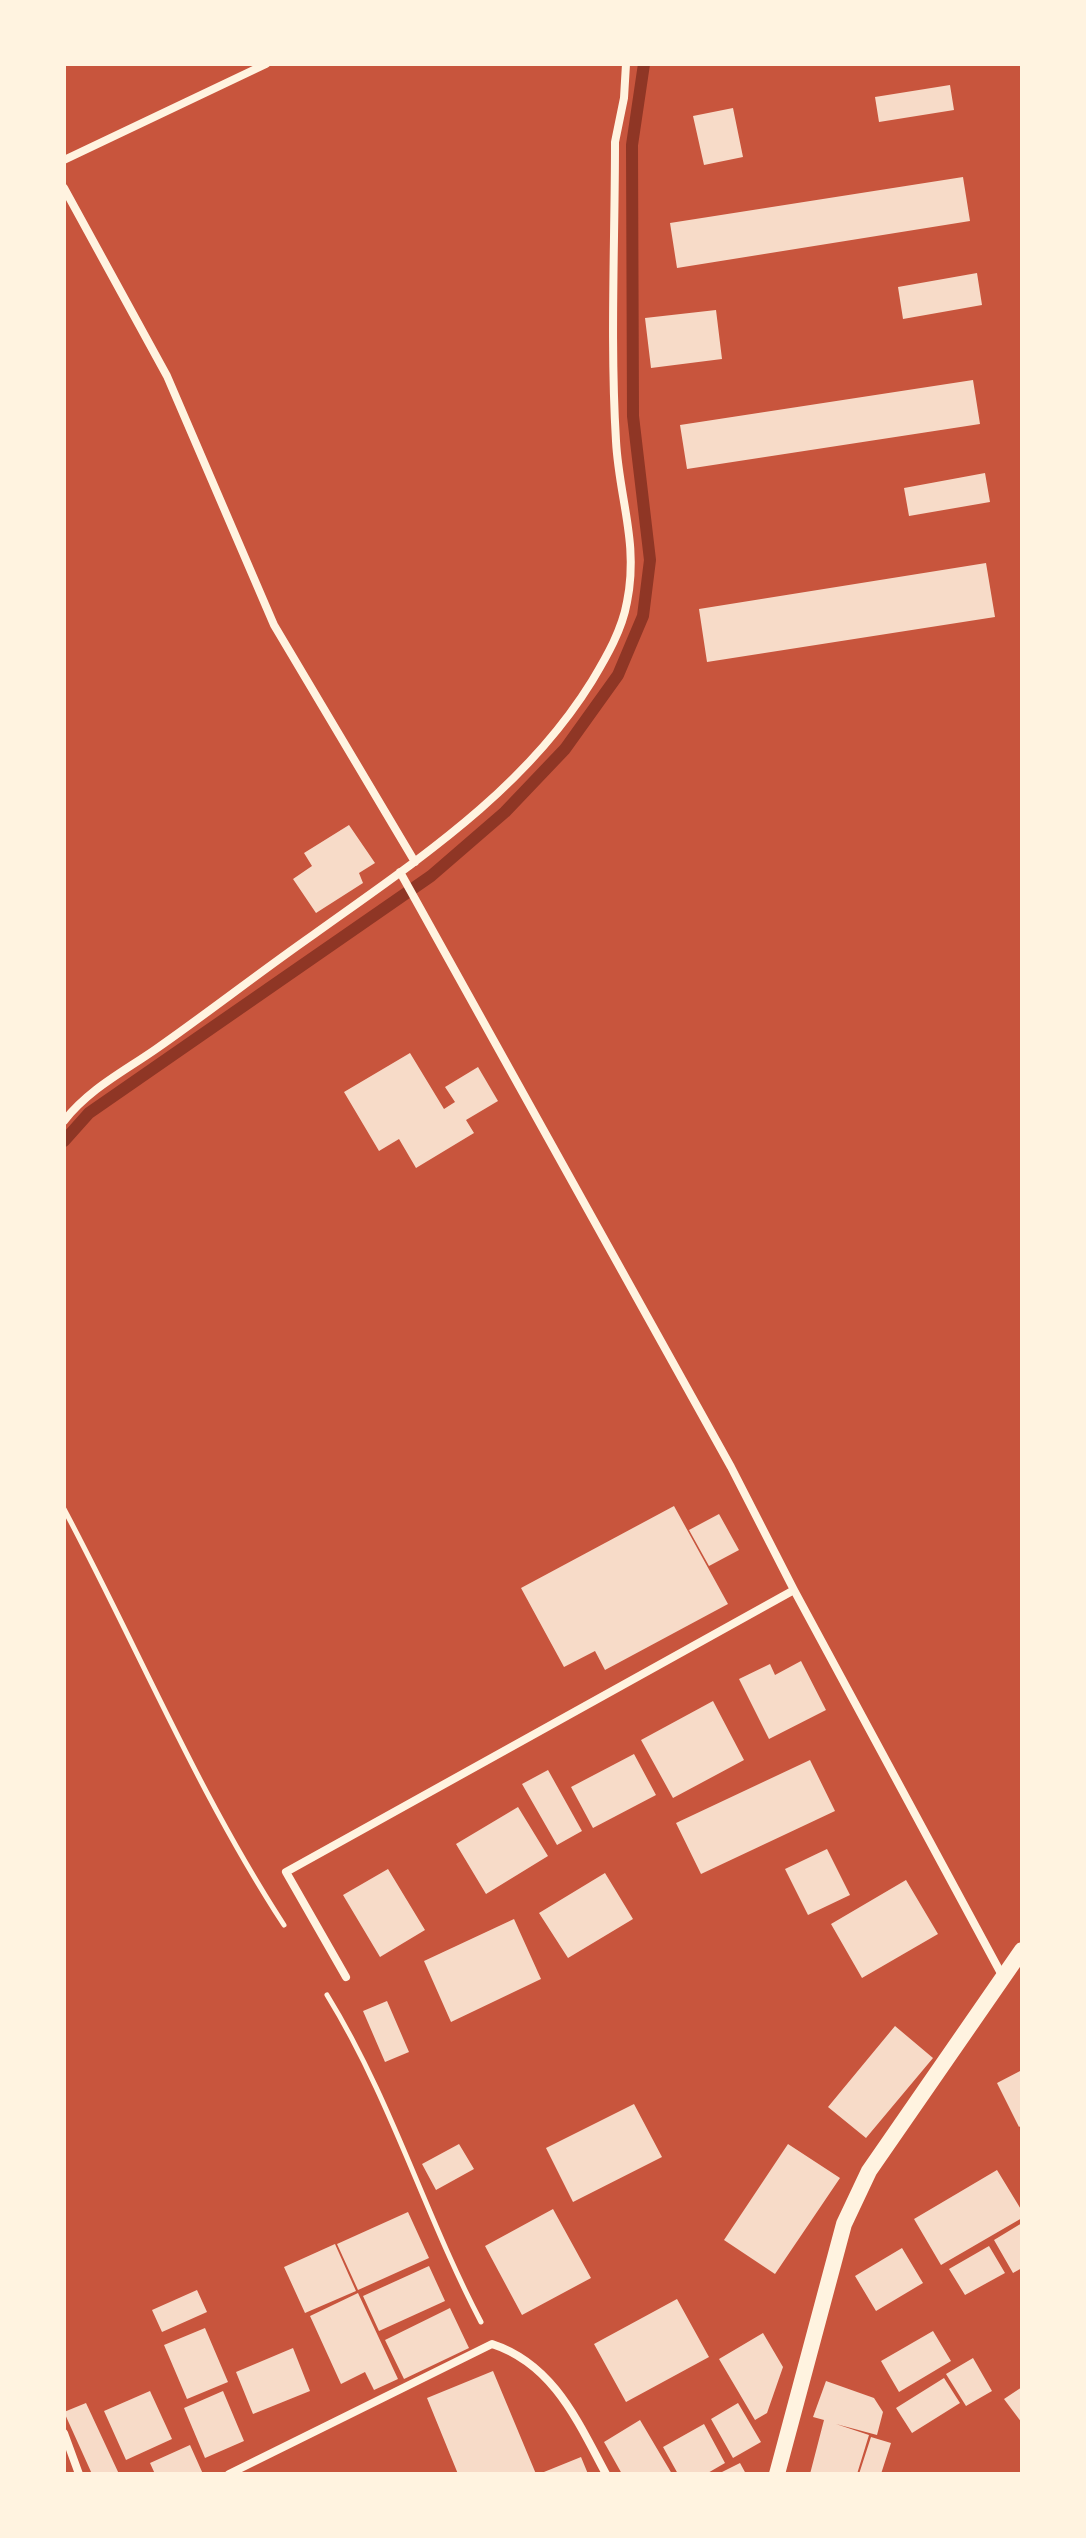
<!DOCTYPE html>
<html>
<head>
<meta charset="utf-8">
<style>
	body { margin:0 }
	#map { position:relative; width:1086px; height:2538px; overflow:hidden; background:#c8553d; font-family:Manrope,sans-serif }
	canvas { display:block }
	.frame { position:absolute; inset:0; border:66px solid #fff3e0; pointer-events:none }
</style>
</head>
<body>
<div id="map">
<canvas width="1086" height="2538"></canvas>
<div class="frame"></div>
</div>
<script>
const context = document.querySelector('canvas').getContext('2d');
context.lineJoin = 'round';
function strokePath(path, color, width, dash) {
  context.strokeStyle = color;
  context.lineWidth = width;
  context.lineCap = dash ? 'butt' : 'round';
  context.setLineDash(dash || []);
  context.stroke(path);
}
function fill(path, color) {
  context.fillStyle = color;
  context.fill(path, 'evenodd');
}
const stream = new Path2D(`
	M 64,1141 L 89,1113 L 431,876 L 505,812 L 565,749 L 618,675 L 643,616 L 650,560 L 633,416 L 632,145 L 644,64`);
const building = new Path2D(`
	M 950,85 L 954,110 L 879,122 L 875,97 Z
	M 733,108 L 743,157 L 704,165 L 693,116 Z
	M 963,177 L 970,221 L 677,268 L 670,223 Z
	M 977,273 L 982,305 L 903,319 L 898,287 Z
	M 716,310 L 722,359 L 651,368 L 645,318 Z
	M 973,380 L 980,424 L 687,469 L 680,425 Z
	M 985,473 L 990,502 L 909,516 L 904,488 Z
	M 986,563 L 995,617 L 707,662 L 699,609 Z
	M 349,825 L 375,863 L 359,873 L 363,883 L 316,913 L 293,879 L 312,866 L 304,853 Z
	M 410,1053 L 444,1109 L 455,1102 L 445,1087 L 478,1067 L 498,1101 L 466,1120 L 474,1133 L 416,1168 L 399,1139 L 379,1151 L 344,1092 Z
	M 674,1506 L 728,1604 L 605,1670 L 595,1651 L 564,1667 L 521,1588 Z
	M 719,1514 L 739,1550 L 709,1566 L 689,1530 Z
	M 801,1661 L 826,1710 L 769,1739 L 739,1679 L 770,1664 L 775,1675 Z
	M 713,1701 L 744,1760 L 673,1798 L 641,1740 Z
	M 634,1754 L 656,1795 L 593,1828 L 571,1787 Z
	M 810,1760 L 835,1811 L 701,1874 L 676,1823 Z
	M 548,1770 L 582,1831 L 557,1845 L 522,1784 Z
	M 518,1807 L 548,1856 L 486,1894 L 456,1844 Z
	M 827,1849 L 850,1895 L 808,1915 L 785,1869 Z
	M 388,1869 L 425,1930 L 380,1957 L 343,1895 Z
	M 605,1873 L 633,1919 L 568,1958 L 539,1913 Z
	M 906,1880 L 938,1934 L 862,1978 L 831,1924 Z
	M 514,1919 L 541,1979 L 451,2022 L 424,1961 Z
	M 387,2001 L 409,2052 L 385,2062 L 363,2011 Z
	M 895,2026 L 933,2058 L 866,2138 L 828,2107 Z
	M 1022,2070 L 1022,2125 L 1019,2127 L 997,2083 Z
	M 634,2104 L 662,2157 L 573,2202 L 546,2148 Z
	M 459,2144 L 474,2169 L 436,2190 L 422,2164 Z
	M 788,2144 L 840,2178 L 775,2274 L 724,2240 Z
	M 997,2170 L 1022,2211 L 1022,2218 L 941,2265 L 914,2219 Z
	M 553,2209 L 591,2278 L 522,2315 L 485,2246 Z
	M 408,2212 L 429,2258 L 358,2290 L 337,2244 Z
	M 1022,2223 L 1022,2268 L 1013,2273 L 994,2240 Z
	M 335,2244 L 356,2291 L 305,2313 L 284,2267 Z
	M 989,2246 L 1005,2273 L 965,2295 L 949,2269 Z
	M 902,2248 L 923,2283 L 876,2311 L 855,2276 Z
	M 429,2266 L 445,2301 L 379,2331 L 363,2296 Z
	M 197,2290 L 207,2312 L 162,2332 L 152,2310 Z
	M 358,2293 L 398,2379 L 374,2390 L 365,2372 L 341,2384 L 310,2316 Z
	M 677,2299 L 709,2357 L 626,2402 L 594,2344 Z
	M 450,2308 L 469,2348 L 404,2379 L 385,2340 Z
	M 205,2328 L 228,2382 L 187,2399 L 164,2345 Z
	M 933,2331 L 951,2361 L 899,2392 L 881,2361 Z
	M 763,2333 L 783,2367 L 767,2413 L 755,2420 L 719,2359 Z
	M 293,2348 L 310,2391 L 253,2414 L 236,2372 Z
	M 973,2358 L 992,2391 L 966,2406 L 946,2374 Z
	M 493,2371 L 536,2474 L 458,2474 L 427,2398 Z
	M 944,2378 L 960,2403 L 912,2433 L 896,2408 Z
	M 826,2381 L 874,2398 L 883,2412 L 877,2435 L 836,2424 L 869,2435 L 857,2474 L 810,2474 L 824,2420 L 813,2417 Z
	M 1022,2387 L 1022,2423 L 1004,2399 Z
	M 150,2391 L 172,2439 L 126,2460 L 104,2411 Z
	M 223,2391 L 244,2441 L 205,2458 L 184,2408 Z
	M 86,2403 L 119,2474 L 92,2474 L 64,2412 Z
	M 738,2403 L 761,2442 L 733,2458 L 711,2419 Z
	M 640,2420 L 672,2474 L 622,2474 L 604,2442 Z
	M 704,2424 L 725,2463 L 706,2474 L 678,2474 L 663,2447 Z
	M 871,2437 L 891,2443 L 881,2474 L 859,2474 Z
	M 190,2445 L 203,2474 L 155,2474 L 150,2463 Z
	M 581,2457 L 588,2474 L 539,2474 Z
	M 740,2463 L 746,2474 L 718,2474 Z`);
const path = new Path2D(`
	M 64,1509 C 138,1648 198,1793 284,1925
	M 327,1995 C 391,2099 425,2215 481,2322`);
const minor = new Path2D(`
	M 64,160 L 266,64
	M 64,188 L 167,376 L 274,625 L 415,862
	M 400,872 L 731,1467 L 794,1590 L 1003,1977
	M 64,1121 C 89,1089 123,1072 156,1049 C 209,1012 260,972 313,935 C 416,861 524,791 592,681 C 607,656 622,630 627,602 C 639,543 619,498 616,441 C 610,342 615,241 615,142 L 624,98 L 626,64
	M 346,1977 L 286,1872 L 794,1590
	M 64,2433 L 79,2474
	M 229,2474 L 492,2344 C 553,2364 577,2420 606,2474`);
const secondary = new Path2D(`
	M 777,2474 L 844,2224 L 869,2171 L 1022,1950`);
strokePath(stream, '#8f3625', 12);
fill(building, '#f7dbc8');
strokePath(path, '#fff3e0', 5);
strokePath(minor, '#fff3e0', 8);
strokePath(secondary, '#fff3e0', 16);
</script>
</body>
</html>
